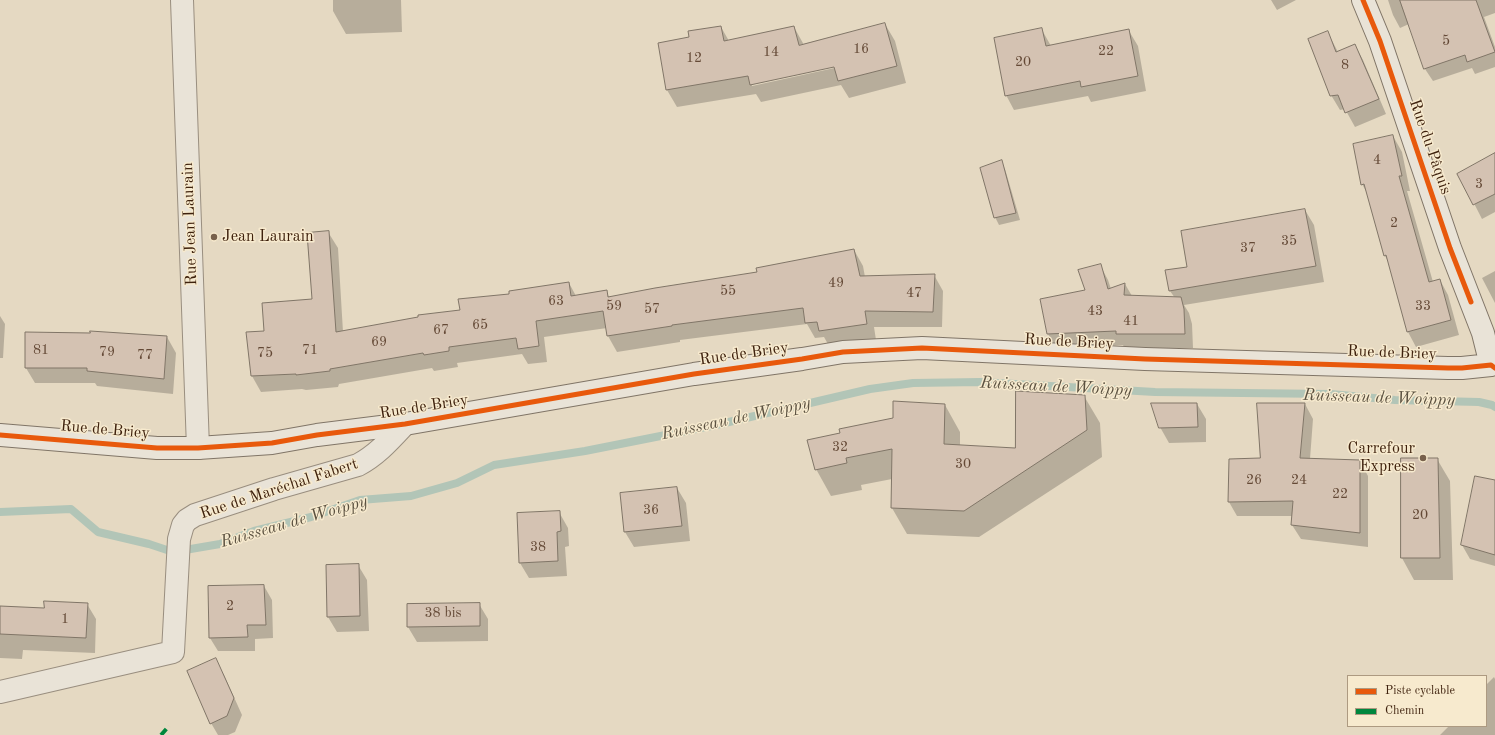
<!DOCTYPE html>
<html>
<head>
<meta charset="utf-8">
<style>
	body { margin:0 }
	#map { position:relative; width:1495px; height:735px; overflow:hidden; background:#e5d9c2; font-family:"Old Standard TT",serif }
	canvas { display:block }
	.legend { position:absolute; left:1347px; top:675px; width:140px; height:52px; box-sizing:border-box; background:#f7eace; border:1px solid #ad9a81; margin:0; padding:5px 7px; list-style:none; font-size:12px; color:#3e210d }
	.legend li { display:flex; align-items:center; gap:8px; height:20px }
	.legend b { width:20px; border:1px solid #ad9a81 }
</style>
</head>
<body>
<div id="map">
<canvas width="1495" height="735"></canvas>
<ul class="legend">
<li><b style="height:5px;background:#e8590c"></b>Piste cyclable</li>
<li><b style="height:5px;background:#00873e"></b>Chemin</li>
</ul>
</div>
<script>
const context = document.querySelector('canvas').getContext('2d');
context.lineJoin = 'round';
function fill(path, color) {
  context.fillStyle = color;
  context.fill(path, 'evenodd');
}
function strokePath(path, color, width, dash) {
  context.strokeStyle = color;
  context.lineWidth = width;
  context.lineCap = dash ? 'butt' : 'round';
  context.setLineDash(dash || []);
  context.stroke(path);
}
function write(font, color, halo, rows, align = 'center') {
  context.font = font + ' "Old Standard TT",serif';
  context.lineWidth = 3;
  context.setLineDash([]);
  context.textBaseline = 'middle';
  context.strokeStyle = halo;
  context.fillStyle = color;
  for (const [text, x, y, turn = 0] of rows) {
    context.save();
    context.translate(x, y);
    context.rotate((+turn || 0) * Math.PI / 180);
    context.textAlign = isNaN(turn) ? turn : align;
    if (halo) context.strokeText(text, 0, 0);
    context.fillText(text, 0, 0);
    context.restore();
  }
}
const shadow = new Path2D(`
	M 333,0 L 401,0 L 402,32 L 346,34 L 333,11 Z
	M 1271,0 L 1296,0 L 1277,10 Z
	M 1388,0 L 1495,0 L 1495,13 L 1484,17 L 1495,47 L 1495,67 L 1475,74 L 1472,68 L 1433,81 L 1425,69 L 1409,24 L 1400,28 L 1393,15 Z
	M 885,24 L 895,41 L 906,83 L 849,98 L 841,85 L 761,102 L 756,94 L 677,107 L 667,90 L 659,44 L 690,38 L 721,27 L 729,41 L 794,27 L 804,45 ZM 838,65 L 839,67 L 752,86 L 752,84 Z
	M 1042,30 L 1051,46 L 1129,31 L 1138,46 L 1146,91 L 1091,102 L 1088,96 L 1014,110 L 1006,95 Z
	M 1328,33 L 1338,52 L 1355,45 L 1363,60 L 1386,114 L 1355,127 L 1345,109 L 1340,110 L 1331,95 Z
	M 1393,136 L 1402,152 L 1410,191 L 1407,191 L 1433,282 L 1440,280 L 1448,295 L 1459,335 L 1416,347 L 1408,332 L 1389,263 L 1385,256 L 1367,193 L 1362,184 Z
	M 1495,154 L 1495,212 L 1482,219 L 1459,174 Z
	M 1001,161 L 1005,169 L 1020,220 L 999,225 L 995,217 Z
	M 1305,210 L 1314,225 L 1324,282 L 1184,305 L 1189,313 L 1192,324 L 1193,348 L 1125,349 L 1123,345 L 1056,348 L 1048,334 L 1086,291 L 1100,265 L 1108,280 L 1111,289 L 1125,284 L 1132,296 L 1175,298 L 1170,291 L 1188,267 Z
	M 328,232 L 338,248 L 343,332 L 461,311 L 510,295 L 569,283 L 576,296 L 606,291 L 609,297 L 758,273 L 854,250 L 863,266 L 865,277 L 934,275 L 943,291 L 942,327 L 874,327 L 876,340 L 829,346 L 824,337 L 815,338 L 807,324 L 680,340 L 680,342 L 617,352 L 608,336 L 607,328 L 544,337 L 547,362 L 528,364 L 522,354 L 457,363 L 458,367 L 434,371 L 432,368 L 339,384 L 338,387 L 306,390 L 302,389 L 261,392 L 252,376 L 247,333 L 265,332 L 313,300 Z
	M 1495,271 L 1495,303 L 1482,278 Z
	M 0,316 L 5,324 L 3,358 L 0,358 Z
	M 167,337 L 176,353 L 173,394 L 97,386 L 95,383 L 35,383 L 26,368 Z
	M 1084,396 L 1100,423 L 1102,457 L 979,537 L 907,534 L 892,508 L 892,479 L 861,485 L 862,490 L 831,496 L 816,469 L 841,434 L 945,405 L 960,432 L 960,446 L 1016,449 Z
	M 1197,404 L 1206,419 L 1206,442 L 1169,443 L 1160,427 Z
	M 1305,404 L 1313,419 L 1310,459 L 1360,461 L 1368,476 L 1368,547 L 1301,539 L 1292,525 L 1293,516 L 1237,516 L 1229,502 Z
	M 1437,459 L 1450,481 L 1453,580 L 1414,580 L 1402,558 Z
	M 1495,481 L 1495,566 L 1470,559 L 1462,545 Z
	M 677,488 L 686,503 L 690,541 L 634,547 L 625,532 L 621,494 Z
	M 559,512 L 568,528 L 569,546 L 565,547 L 567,576 L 529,578 L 520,563 Z
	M 358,565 L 367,580 L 369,631 L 337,632 L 328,617 Z
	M 264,586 L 272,600 L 273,638 L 255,639 L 255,651 L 218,651 L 210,638 Z
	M 87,604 L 96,619 L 95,653 L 23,650 L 22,659 L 0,658 L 0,607 L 45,609 Z
	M 479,604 L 488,619 L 488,641 L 417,642 L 408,627 Z
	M 215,660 L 224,675 L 242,715 L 235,732 L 228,735 L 218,735 L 211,723 Z
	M 1494,677 L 1495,679 L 1495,735 L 1440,735 L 1449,726 L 1486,726 L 1486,685 Z`);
const stream = new Path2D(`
	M 0,512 L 71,509 L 98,532 L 149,544 L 173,552 L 220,544 L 254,531 L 311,517 L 360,500 L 411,496 L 457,483 L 494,465 L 585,451 L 716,425 L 870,389 L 913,383 L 980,382 L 1155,392 L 1331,394 L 1395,400 L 1479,402 L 1492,405 L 1495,407`);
const building = new Path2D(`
	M 1400,0 L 1476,0 L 1495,52 L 1467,62 L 1465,55 L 1424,69 Z
	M 885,23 L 897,66 L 838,81 L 834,67 L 750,85 L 748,76 L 666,90 L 658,43 L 689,37 L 688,31 L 721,26 L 724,41 L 794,26 L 799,45 Z
	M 1042,28 L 1046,46 L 1129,29 L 1138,76 L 1081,87 L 1080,81 L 1005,96 L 994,38 Z
	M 1328,31 L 1336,52 L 1355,44 L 1379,99 L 1345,113 L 1338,95 L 1330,96 L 1308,39 Z
	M 1393,135 L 1402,176 L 1399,176 L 1429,282 L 1440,279 L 1451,320 L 1407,332 L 1386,255 L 1384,256 L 1364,184 L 1361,185 L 1353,144 Z
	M 1495,153 L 1495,194 L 1473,205 L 1457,174 Z
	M 1002,160 L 1016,213 L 994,218 L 980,168 Z
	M 1305,209 L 1316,266 L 1169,291 L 1165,270 L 1187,267 L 1181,231 Z
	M 329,231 L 336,332 L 418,317 L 418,315 L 460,310 L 458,299 L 509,294 L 509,291 L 569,282 L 571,296 L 607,290 L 608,297 L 655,288 L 757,272 L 756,268 L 854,249 L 860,276 L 935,274 L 933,312 L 865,311 L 867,324 L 819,331 L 817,322 L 805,323 L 803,308 L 672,325 L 672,326 L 607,336 L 603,311 L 536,321 L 539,346 L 518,349 L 516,338 L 449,347 L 449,351 L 424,355 L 423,353 L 330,369 L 330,371 L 296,375 L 296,374 L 251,376 L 246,332 L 264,331 L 262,303 L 312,299 L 307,233 Z
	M 1101,264 L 1108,289 L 1125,283 L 1124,295 L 1181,297 L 1184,309 L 1185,334 L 1116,334 L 1116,331 L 1047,334 L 1040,299 L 1085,290 L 1078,270 Z
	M 90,331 L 167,336 L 164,379 L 87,371 L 87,368 L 25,368 L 25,332 L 90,333 Z
	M 1016,391 L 1085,395 L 1087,430 L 964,511 L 891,508 L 892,449 L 846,458 L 847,463 L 815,470 L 807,440 L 840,433 L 839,429 L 893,418 L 893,401 L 945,404 L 944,444 L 1015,448 Z
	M 1151,403 L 1197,403 L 1198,427 L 1159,428 Z
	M 1257,403 L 1305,403 L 1300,458 L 1360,460 L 1360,533 L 1291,525 L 1293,501 L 1228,502 L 1229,459 L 1260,458 Z
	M 1401,458 L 1438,458 L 1440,558 L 1401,558 Z
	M 1475,476 L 1495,480 L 1495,555 L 1461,545 Z
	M 677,487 L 682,526 L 624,532 L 620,493 Z
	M 560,511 L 561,531 L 557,532 L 558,561 L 519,563 L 517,513 Z
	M 359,564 L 360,616 L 327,617 L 326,565 Z
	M 264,585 L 266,625 L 247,625 L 248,637 L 209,638 L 208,586 Z
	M 44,601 L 88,603 L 86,638 L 0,634 L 0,606 L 44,608 Z
	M 480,603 L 480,626 L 407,627 L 407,604 Z
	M 216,658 L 234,698 L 227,716 L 210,724 L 187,671 Z`);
const street = new Path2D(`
	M 182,0 L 198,448
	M 0,692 L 173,652 L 179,539 L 183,525 L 187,520 L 195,515 L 274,489 L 358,465 C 377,455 390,440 405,424`);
const secondary = new Path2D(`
	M 1363,0 L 1380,41 L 1450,248 L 1483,333 L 1491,365
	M 0,435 L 157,448 L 198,448 L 272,443 L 317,435 L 405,424 L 694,374 L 802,359 L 843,352 L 922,348 L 1145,359 L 1448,368 L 1462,368 L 1491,365`);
const quiet = new Path2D(`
	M 161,735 L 169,726`);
const cycleway = new Path2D(`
	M 1363,0 L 1380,41 L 1450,248 L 1471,302
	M 0,435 L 157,448 L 198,448 L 272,443 L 317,435 L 405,424 L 694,374 L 802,359 L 843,352 L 922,348 L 1145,359 L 1448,368 L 1462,368 L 1491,365 L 1495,368`);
const markers = [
	[214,237,4,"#78614c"],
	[1423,458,4,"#78614c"]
];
const numberNames = [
	["5",1446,41],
	["16",861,49],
	["22",1106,51],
	["14",771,52],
	["12",694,58],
	["20",1023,62],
	["8",1345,65],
	["4",1377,160],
	["3",1479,184],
	["2",1394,223],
	["35",1289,241],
	["37",1248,248],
	["49",836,283],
	["55",728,291],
	["47",914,293],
	["63",556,301],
	["59",614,306],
	["33",1423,306],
	["57",652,309],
	["43",1095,311],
	["41",1131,321],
	["65",480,325],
	["67",441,330],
	["69",379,342],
	["81",41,350],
	["71",310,350],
	["79",107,352],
	["75",265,353],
	["77",145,355],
	["32",840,447],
	["30",963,464],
	["26",1254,480],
	["24",1299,480],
	["22",1340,494],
	["36",651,510],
	["20",1420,515],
	["38",538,547],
	["2",230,606],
	["38 bis",443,613],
	["1",65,619]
];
const streetNames = [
	["Rue du Pâquis",1430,147,71],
	["Rue Jean Laurain",190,224,-92],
	["Rue de Briey",1069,342,3],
	["Rue de Briey",1392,353,2],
	["Rue de Briey",744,354,-8],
	["Rue de Briey",424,407,-9],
	["Rue de Briey",105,430,5],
	["Rue de Maréchal Fabert",279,489,-18]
];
const poiNames = [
	["Jean Laurain",222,237],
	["Carrefour",1415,449,"right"],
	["Express",1415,467,"right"]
];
const waterNames = [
	["Ruisseau de Woippy",1056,387,3],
	["Ruisseau de Woippy",1379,398,2],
	["Ruisseau de Woippy",736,419,-12],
	["Ruisseau de Woippy",294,522,-16]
];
fill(shadow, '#0003');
strokePath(stream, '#b2c5b7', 8);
fill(building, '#d4c2b2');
strokePath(building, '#807567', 1);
strokePath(street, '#998e7f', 24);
strokePath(secondary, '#807567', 24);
strokePath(street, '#e9e3d7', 22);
strokePath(secondary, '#e9e3d7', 22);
strokePath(quiet, '#00873e', 4, [8, 4]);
strokePath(cycleway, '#e8590c', 5);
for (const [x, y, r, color] of markers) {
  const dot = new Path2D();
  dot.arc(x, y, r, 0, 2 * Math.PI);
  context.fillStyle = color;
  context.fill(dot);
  strokePath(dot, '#f7eace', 1.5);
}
write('14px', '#644936', null, numberNames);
write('16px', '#3e210d', '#f7eace', streetNames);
write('16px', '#3e210d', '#f7eace', poiNames, 'left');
write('italic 17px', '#5a503f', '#f7eace', waterNames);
</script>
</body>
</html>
